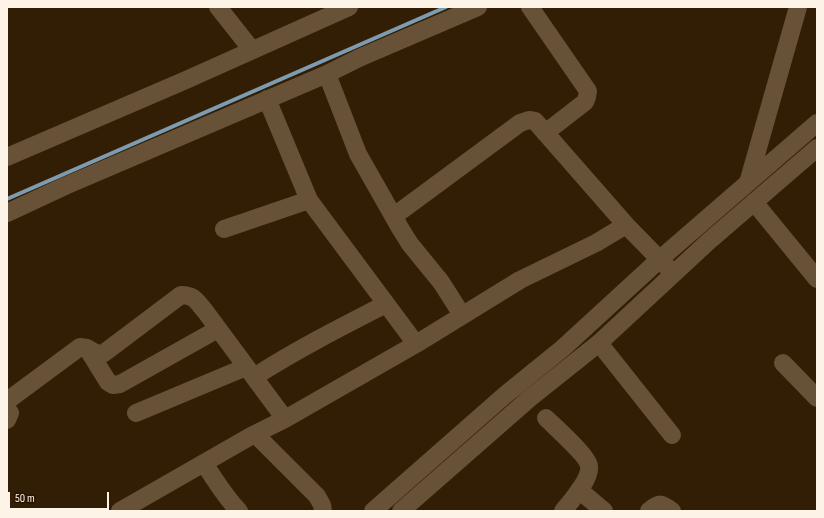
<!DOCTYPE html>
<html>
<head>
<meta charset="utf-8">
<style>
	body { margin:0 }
	#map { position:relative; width:824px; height:518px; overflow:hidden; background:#321e05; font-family:"Sofia Sans Condensed",sans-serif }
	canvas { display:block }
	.frame { position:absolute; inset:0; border:8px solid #fef3e7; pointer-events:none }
	.scale { position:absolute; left:8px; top:492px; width:101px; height:18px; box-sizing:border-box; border:2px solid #fef3e7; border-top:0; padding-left:5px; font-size:12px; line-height:14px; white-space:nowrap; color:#fef3e7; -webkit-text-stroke:3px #281500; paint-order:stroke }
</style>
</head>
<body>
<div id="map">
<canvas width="824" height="518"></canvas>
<div class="frame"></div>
<div class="scale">50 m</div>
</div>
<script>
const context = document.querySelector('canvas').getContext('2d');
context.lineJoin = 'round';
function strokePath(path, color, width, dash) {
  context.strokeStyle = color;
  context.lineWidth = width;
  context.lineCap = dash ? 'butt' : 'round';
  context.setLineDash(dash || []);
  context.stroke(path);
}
const stream = new Path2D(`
	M 7,199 L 446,7`);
const minor = new Path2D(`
	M 218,7 L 252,50
	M 530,7 L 588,91 L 587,97 L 585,102 L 545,133
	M 327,74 L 358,154 L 400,228 L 410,244 L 441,282 L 462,315
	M 267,99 L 309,200 L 416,344
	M 7,157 L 186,80 L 349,7
	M 748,183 L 798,7
	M 754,202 L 817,279
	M 7,213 L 65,186 L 327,74 L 359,58 L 478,7
	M 626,225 L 668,268
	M 224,229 L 309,200
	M 599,343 L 672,435
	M 87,348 L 108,382 L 113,385 L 120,384 L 218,329
	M 783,363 L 817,398
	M 254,377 C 296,350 341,327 386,304
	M 7,401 L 80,347 L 87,348 L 97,354 L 104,353 L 181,295 C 195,295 197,302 205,311 L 285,419
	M 7,409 L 10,413 L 7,420
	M 136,413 L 246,367
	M 546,418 C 555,427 588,456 589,466 C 591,479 571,501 563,511
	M 255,434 L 317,496 L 322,505 L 323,511
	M 204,463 C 215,480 225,497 239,511
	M 579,490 L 604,511
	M 120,511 L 251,436 L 285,419 L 416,344 L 520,280 L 596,243 L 626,225 L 535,121 L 529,120 L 520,123 L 394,216
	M 373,511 L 505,395 L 563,348 L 660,259 L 817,123
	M 401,511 L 530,398 L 599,343 L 709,241 L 817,148
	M 649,511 C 659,502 662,503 672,511`);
strokePath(stream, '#7d9cb2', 4);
strokePath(minor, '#675137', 18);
</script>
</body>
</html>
